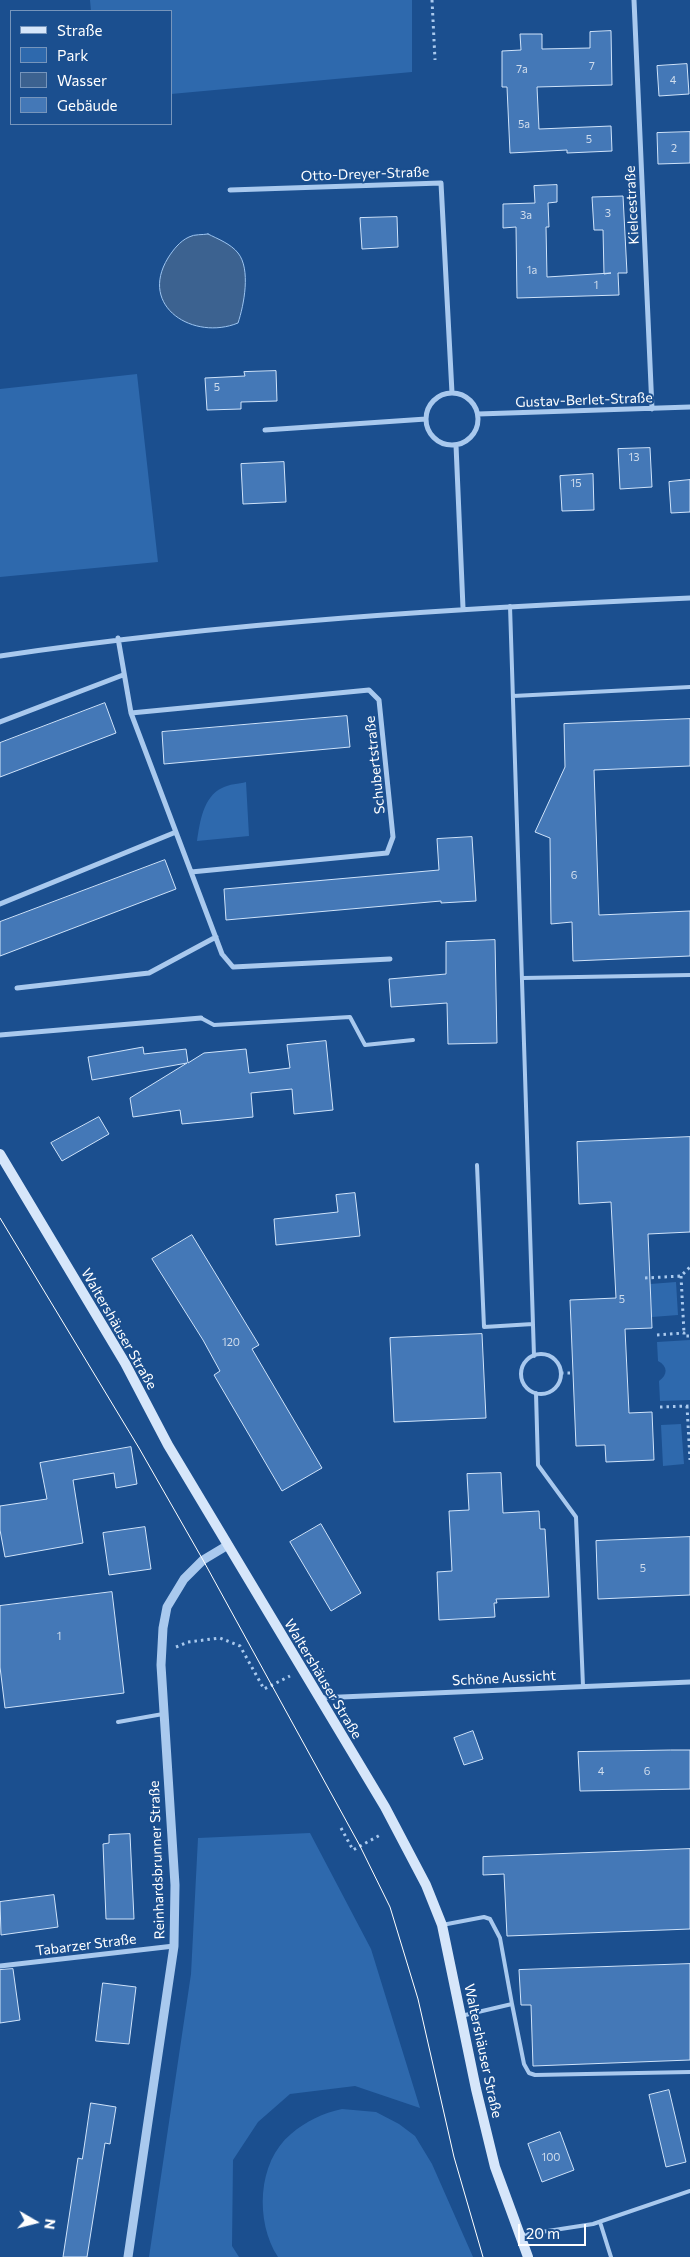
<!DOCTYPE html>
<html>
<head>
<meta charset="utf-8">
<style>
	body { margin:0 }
	#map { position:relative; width:690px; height:2257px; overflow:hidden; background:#1b4f8f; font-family:Commissioner,sans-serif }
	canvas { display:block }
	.legend { position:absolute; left:10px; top:10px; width:162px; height:115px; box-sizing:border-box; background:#1b4f8f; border:1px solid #7695bc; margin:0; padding:6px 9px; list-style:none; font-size:15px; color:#fff }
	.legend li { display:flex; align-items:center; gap:10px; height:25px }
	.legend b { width:25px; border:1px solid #7695bc }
	.north { position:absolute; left:10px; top:2197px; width:50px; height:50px; -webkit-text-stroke:4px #1b4f8f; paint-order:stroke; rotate:98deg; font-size:14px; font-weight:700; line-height:20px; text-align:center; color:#fff }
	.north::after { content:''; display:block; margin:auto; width:18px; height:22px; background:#fff; clip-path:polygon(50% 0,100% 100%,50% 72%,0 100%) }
	.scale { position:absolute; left:518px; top:2224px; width:68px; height:22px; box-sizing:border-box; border:2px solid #fff; border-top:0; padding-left:6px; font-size:15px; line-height:18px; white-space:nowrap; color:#fff; -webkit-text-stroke:4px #1b4f8f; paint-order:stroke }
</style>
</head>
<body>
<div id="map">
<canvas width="690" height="2257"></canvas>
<ul class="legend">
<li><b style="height:6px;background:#d6e6fa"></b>Straße</li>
<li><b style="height:14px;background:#2e69ad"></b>Park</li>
<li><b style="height:14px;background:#3c6290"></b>Wasser</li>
<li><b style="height:14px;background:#4478b7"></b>Gebäude</li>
</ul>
<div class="north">N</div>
<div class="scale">20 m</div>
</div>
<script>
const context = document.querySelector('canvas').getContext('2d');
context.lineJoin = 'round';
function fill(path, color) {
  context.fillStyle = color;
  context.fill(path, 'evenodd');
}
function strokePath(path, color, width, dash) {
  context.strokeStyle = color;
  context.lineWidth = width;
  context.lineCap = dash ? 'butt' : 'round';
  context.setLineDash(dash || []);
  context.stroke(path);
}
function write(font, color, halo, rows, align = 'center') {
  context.font = font + ' Commissioner,sans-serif';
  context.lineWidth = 4;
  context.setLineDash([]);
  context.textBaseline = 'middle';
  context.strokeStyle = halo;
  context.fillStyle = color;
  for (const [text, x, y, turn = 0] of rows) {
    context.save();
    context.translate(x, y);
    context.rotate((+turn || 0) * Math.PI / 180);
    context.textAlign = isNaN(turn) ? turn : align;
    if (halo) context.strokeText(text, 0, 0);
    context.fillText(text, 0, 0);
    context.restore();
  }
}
const green = new Path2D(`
	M 90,0 L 412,0 L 412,72 L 171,94 L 171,11 L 91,11 Z
	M 137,374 L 158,562 L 0,577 L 0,389 Z
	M 246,782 L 249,836 L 197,841 C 200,822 203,797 222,788 C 229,784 239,784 246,782 Z
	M 676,1282 L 678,1315 L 652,1317 L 650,1284 Z
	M 690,1340 L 690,1400 L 660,1401 L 659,1381 C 668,1375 668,1366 658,1361 L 657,1342 Z
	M 681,1424 L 684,1464 L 663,1466 L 661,1425 Z
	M 310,1833 L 371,1949 L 420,2108 L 355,2086 L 290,2094 L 258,2122 L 233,2160 L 232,2246 L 239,2257 L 149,2257 L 191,1974 L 198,1838 Z
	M 342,2109 L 376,2112 L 399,2124 L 415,2136 L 432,2164 L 473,2257 L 278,2257 C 255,2222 257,2162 291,2134 C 306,2121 323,2113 342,2109 Z`);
const water = new Path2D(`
	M 208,234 C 218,239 231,244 238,253 C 251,269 244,305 238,323 C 194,341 138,307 168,258 C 173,250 180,241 189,237 C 194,234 203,235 208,234 Z`);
const building = new Path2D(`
	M 611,31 L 612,85 L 537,87 L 539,129 L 611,126 L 612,151 L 567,153 L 567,150 L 510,153 L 507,87 L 502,87 L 502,51 L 521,50 L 520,34 L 542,34 L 542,49 L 590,48 L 590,32 Z
	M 687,64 L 689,94 L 659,96 L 657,66 Z
	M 690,132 L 690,163 L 658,164 L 657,133 Z
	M 557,185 L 557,202 L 548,203 L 549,227 L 546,227 L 547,277 L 611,273 L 604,274 L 603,230 L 594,230 L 592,197 L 623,196 L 627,273 L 618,273 L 619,295 L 517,298 L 516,227 L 503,228 L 503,204 L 535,203 L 534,186 Z
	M 397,217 L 398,247 L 362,249 L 360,218 Z
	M 276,371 L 277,401 L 241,402 L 241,409 L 207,410 L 205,378 L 245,376 L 244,372 Z
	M 650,448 L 652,487 L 620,489 L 618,449 Z
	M 284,462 L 286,502 L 243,504 L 241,464 Z
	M 593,474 L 594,510 L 562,511 L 560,476 Z
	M 690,480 L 690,512 L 671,513 L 669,482 Z
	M 105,703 L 116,733 L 0,777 L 0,743 Z
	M 347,716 L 350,747 L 164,764 L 162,732 Z
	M 690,719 L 690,766 L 594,770 L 599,915 L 690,911 L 690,956 L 573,961 L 572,922 L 551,924 L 550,838 L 535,832 L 565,767 L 564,724 Z
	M 472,837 L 476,901 L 441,903 L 441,901 L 226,920 L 224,889 L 439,870 L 437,839 Z
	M 165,860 L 176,889 L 0,956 L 0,922 Z
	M 495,940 L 497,1043 L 448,1044 L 447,1003 L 391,1007 L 389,979 L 446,974 L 446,942 Z
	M 326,1041 L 333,1110 L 294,1114 L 292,1089 L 251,1093 L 253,1117 L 182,1124 L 180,1110 L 133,1117 L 130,1098 L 187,1063 L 92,1080 L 88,1057 L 143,1047 L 144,1054 L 186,1049 L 188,1063 L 204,1053 L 246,1049 L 249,1073 L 290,1068 L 287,1045 Z
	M 99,1117 L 109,1134 L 62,1161 L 51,1143 Z
	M 690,1137 L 690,1232 L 648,1234 L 652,1328 L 625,1329 L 629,1413 L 652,1412 L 654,1460 L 606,1462 L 605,1445 L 576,1446 L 570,1300 L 616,1298 L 611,1202 L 579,1204 L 577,1142 Z
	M 355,1193 L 360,1236 L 276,1245 L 274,1219 L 338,1212 L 336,1195 Z
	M 192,1235 L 259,1345 L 252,1349 L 322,1468 L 282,1491 L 214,1375 L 220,1371 L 203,1340 L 152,1259 Z
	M 482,1334 L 486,1418 L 394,1422 L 390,1338 Z
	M 131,1447 L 137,1484 L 116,1488 L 114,1473 L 73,1480 L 83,1543 L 5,1557 L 0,1530 L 0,1506 L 47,1499 L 40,1463 Z
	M 501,1473 L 503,1513 L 539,1511 L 540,1529 L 545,1529 L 549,1597 L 496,1599 L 497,1603 L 494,1603 L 495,1617 L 439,1620 L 437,1572 L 452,1571 L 449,1511 L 469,1510 L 467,1474 Z
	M 321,1524 L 361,1593 L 331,1611 L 290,1542 Z
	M 145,1527 L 151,1569 L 109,1575 L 103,1533 Z
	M 690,1537 L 690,1595 L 598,1599 L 596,1541 Z
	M 112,1592 L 124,1693 L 5,1708 L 0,1667 L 0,1606 Z
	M 473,1731 L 483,1759 L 464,1765 L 454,1738 Z
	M 671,1750 L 690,1750 L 690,1789 L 580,1791 L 578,1752 Z
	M 130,1834 L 134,1919 L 106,1919 L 103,1844 L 109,1843 L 109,1835 Z
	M 690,1849 L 690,1929 L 507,1936 L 504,1874 L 483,1875 L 483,1857 Z
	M 54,1895 L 58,1927 L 1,1935 L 0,1902 Z
	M 690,1964 L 690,2060 L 533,2066 L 531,2005 L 521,2005 L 519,1970 Z
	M 13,1969 L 20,2020 L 0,2023 L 0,1970 Z
	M 103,1983 L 136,1987 L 129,2044 L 96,2041 Z
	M 669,2090 L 686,2162 L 666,2167 L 649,2095 Z
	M 91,2103 L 116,2107 L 110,2144 L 105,2143 L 87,2257 L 63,2257 L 78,2158 L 82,2159 Z
	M 560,2132 L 574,2170 L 542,2182 L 528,2144 Z`);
const path = new Path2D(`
	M 432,0 L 435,60
	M 681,1276 L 684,1333
	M 645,1278 L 681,1276 L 690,1267
	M 657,1335 L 684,1333 L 684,1336 L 690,1336
	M 561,1373 L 573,1373
	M 687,1406 L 690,1460
	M 660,1407 L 690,1406
	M 176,1647 L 188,1642 L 220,1638 L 240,1646 L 264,1689 L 290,1676
	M 341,1828 L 353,1850 L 382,1834`);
const service = new Path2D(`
	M 510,606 L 534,1356
	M 513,696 L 690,687
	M 523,978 L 690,975
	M 201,1018 L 214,1025 L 350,1017 L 365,1045 L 413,1040
	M 477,1165 L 484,1327 L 533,1324
	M521 1374a20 20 0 1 1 40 0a20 20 0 1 1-40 0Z
	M 536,1393 L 538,1465 L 576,1517 L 583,1686
	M 118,1722 L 163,1714
	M 442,1925 L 484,1917 L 490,1919 L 500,1938 L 512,2004 L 461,2016
	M 512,2004 L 524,2064 L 529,2073 L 535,2075 L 690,2072
	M 600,2222 L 611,2257
	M 522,2235 L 593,2224 L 690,2191`);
const minor = new Path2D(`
	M 634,0 L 652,409
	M 230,190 L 441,183 L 452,393
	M426 419a26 26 0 1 1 52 0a26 26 0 1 1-52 0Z
	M 478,414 L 690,407
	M 265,430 L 426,419
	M 456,445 L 463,608
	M 118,638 L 131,713 L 222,954 L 233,967 L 390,959
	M 0,656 C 229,622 459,608 690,598
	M 131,713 L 369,690 L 379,700 L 393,837 L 387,853 L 191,872
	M 0,722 L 123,675
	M 0,904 L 176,832
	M 17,988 L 149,973 L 216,937
	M 0,1035 L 201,1018
	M 318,1698 L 690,1682
	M 0,1966 L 174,1946`);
const tertiary = new Path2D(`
	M 128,2257 L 174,1946 L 175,1885 L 161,1665 L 163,1628 L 167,1607 L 184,1579 L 203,1560 L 228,1545`);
const secondary = new Path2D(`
	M 0,1154 L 125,1363 L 168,1445 L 385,1807 L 426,1885 L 442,1925 L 476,2089 L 495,2167 L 528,2257`);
const tram = new Path2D(`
	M 0,1218 L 139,1448 L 203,1560 L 360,1846 L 390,1907 L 418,1999 L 454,2157 L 483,2257`);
const numberNames = [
	["7",592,66],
	["7a",522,69],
	["4",673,80],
	["5a",524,124],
	["5",589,139],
	["2",674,148],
	["3",608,213],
	["3a",526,215],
	["1a",532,270],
	["1",596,285],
	["5",217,387],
	["13",634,457],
	["15",576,483],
	["6",574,875],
	["5",622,1299],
	["120",231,1342],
	["5",643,1568],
	["1",59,1636],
	["4",601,1771],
	["6",647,1771],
	["100",551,2157]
];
const streetNames = [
	["Otto-Dreyer-Straße",365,174,-2],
	["Kielcestraße",632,205,-93],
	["Gustav-Berlet-Straße",584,400,-2],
	["Schubertstraße",375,765,-96],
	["Waltershäuser Straße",119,1329,60],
	["Schöne Aussicht",504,1678,-3],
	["Waltershäuser Straße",323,1679,59],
	["Reinhardsbrunner Straße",157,1860,-92],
	["Tabarzer Straße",86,1945,-7],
	["Waltershäuser Straße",483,2051,78]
];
fill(green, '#2e69ad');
fill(water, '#3c6290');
strokePath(water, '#9cc4f0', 1);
fill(building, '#4478b7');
strokePath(building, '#cfe3fa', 1);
strokePath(path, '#a9c9ee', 3, [2.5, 4]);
strokePath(service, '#a9c9ee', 4);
strokePath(minor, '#a9c9ee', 5);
strokePath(tertiary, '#a9c9ee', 9);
strokePath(secondary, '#d6e6fa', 10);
strokePath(tram, '#fff', 1);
write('11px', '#d0dded', null, numberNames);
write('14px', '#fff', '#1b4f8f', streetNames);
</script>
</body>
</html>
